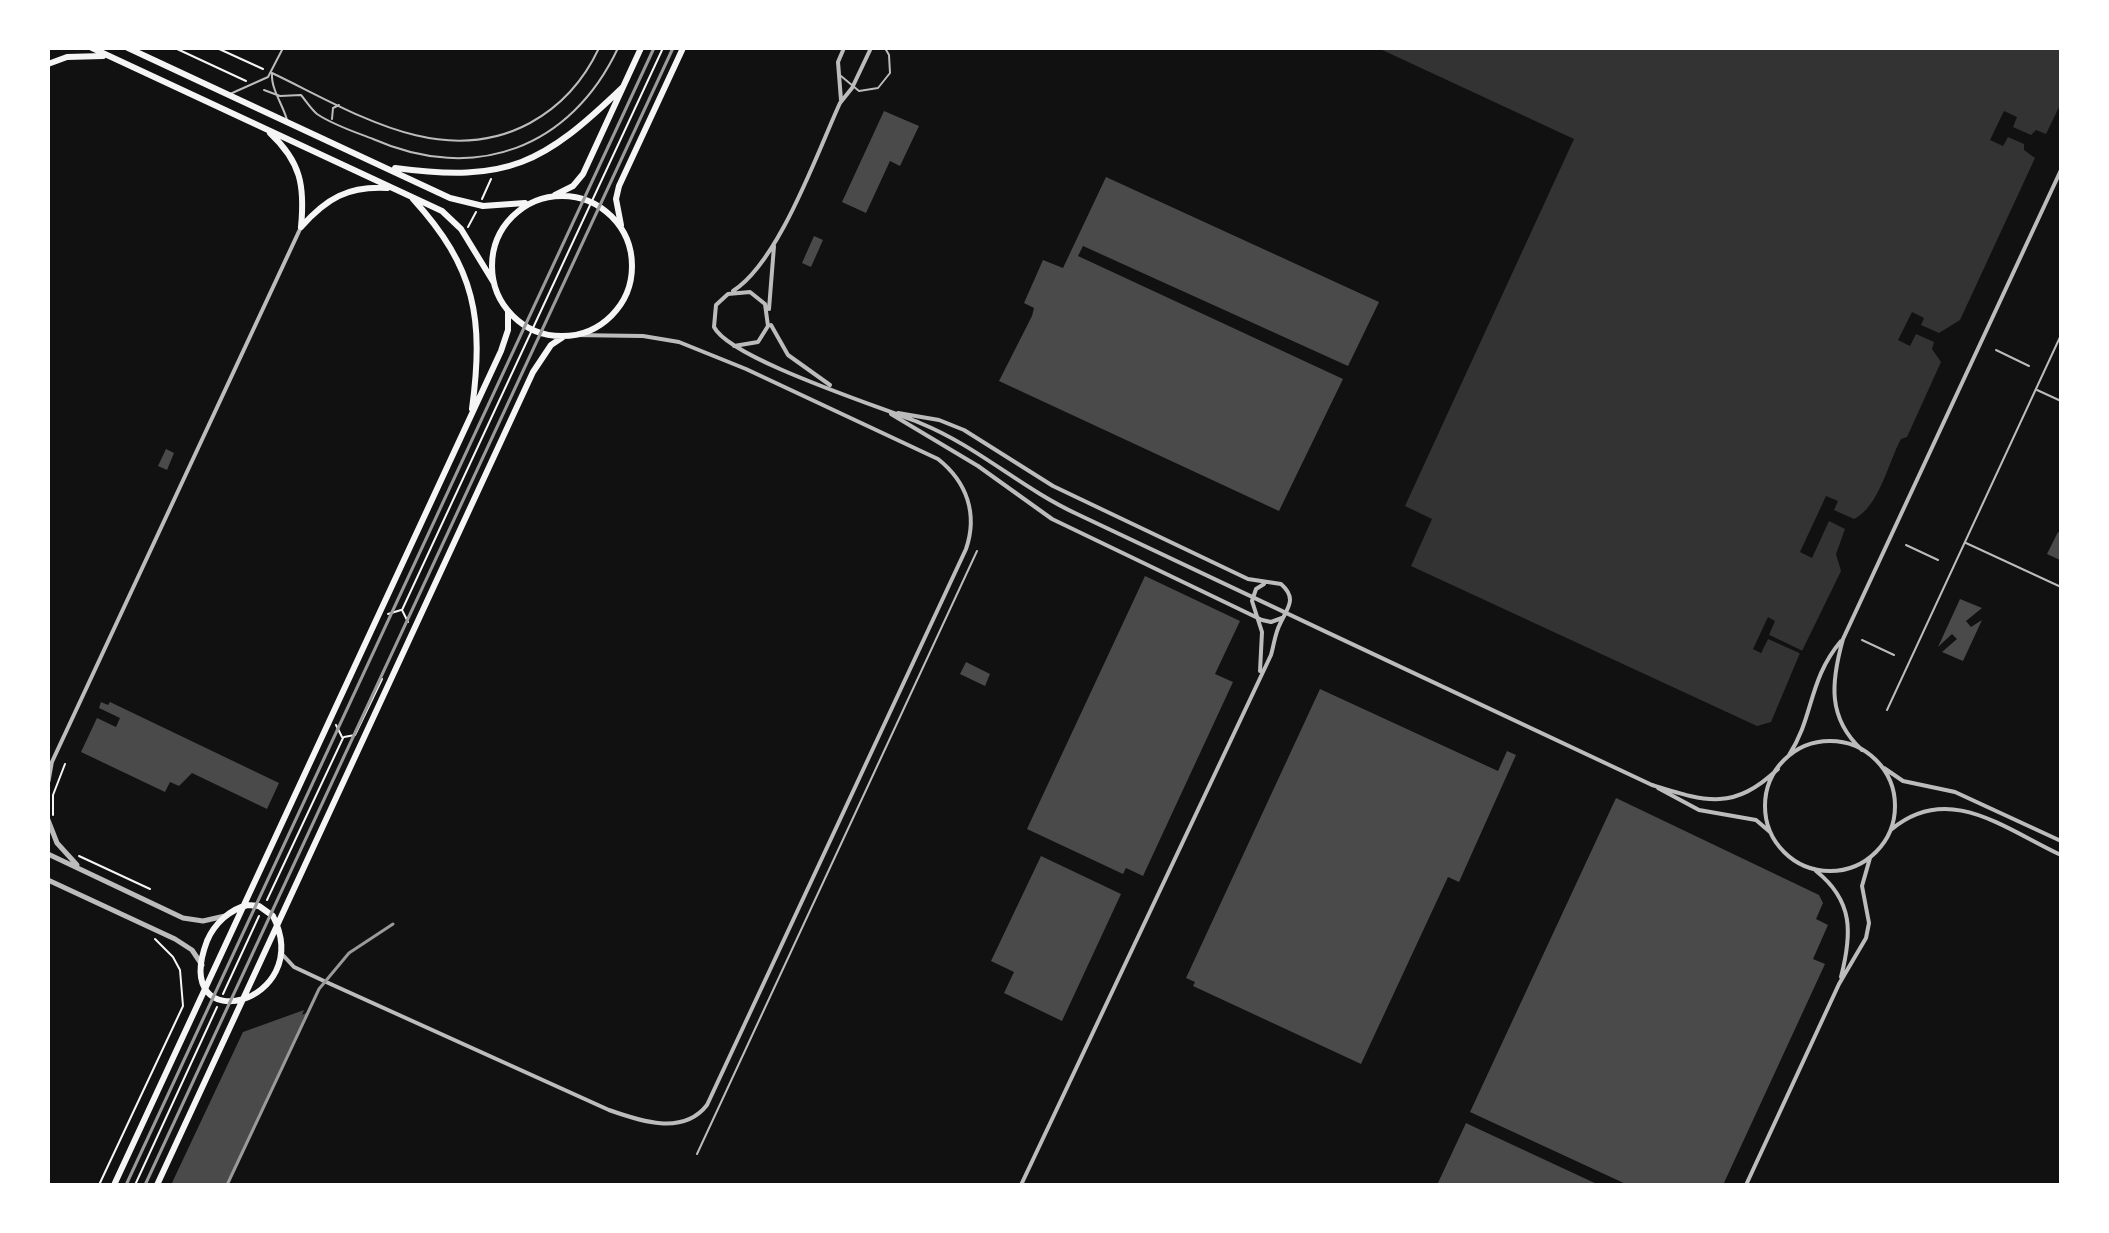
<!DOCTYPE html>
<html>
<head>
<meta charset="utf-8">
<style>
	body { margin:0 }
	#map { position:relative; width:2109px; height:1233px; overflow:hidden; background:#111; font-family:"Work Sans",sans-serif }
	canvas { display:block }
	.frame { position:absolute; inset:0; border:50px solid #fff; pointer-events:none }
</style>
</head>
<body>
<div id="map">
<canvas width="2109" height="1233"></canvas>
<div class="frame"></div>
</div>
<script>
const context = document.querySelector('canvas').getContext('2d');
context.lineJoin = 'round';
function fill(path, color) {
  context.fillStyle = color;
  context.fill(path, 'evenodd');
}
function strokePath(path, color, width, dash) {
  context.strokeStyle = color;
  context.lineWidth = width;
  context.lineCap = dash ? 'butt' : 'round';
  context.setLineDash(dash || []);
  context.stroke(path);
}
const water = new Path2D(`
	M 1378,48 L 2061,48 L 2061,103 L 2046,134 L 2036,130 L 2031,135 L 2013,127 L 2017,117 L 2004,111 L 1990,140 L 2003,146 L 2008,137 L 2024,144 L 2024,150 L 2035,158 L 1960,320 L 1939,333 L 1921,325 L 1924,318 L 1912,312 L 1898,340 L 1910,346 L 1916,334 L 1934,342 L 1932,349 L 1941,362 L 1907,437 L 1901,439 C 1888,463 1879,507 1854,519 L 1834,510 L 1838,501 L 1826,496 L 1800,552 L 1812,558 L 1829,521 L 1845,529 L 1836,554 L 1841,571 L 1802,651 L 1769,635 L 1769,618 L 1754,649 L 1761,653 L 1768,638 L 1800,653 L 1771,722 L 1757,726 L 1411,566 L 1432,519 L 1405,506 L 1574,139 Z`);
const pier = new Path2D(`
	M 1768,617 L 1775,621 L 1769,635 L 1805,652 L 1804,655 L 1768,639 L 1761,653 L 1753,649 Z`);
const building = new Path2D(`
	M 884,111 L 919,126 L 900,166 L 890,161 L 866,213 L 842,202 Z
	M 1106,177 L 1379,302 L 1348,366 L 1083,246 L 1078,256 L 1343,379 L 1279,511 L 999,381 L 1032,316 L 1034,308 L 1024,303 L 1043,260 L 1063,268 Z
	M 814,236 L 823,240 L 811,267 L 802,263 Z
	M 166,449 L 174,453 L 167,470 L 158,466 Z
	M 2058,532 L 2061,534 L 2060,560 L 2047,554 Z
	M 1145,576 L 1240,621 L 1215,674 L 1233,682 L 1143,876 L 1126,868 L 1123,874 L 1027,829 Z
	M 1960,599 L 1982,608 L 1966,621 L 1971,627 L 1982,620 L 1963,661 L 1942,652 L 1957,639 L 1952,634 L 1938,647 Z
	M 966,662 L 990,674 L 985,686 L 960,674 Z
	M 1320,689 L 1498,771 L 1507,751 L 1516,755 L 1459,882 L 1448,877 L 1361,1064 L 1193,986 L 1195,982 L 1186,978 Z
	M 101,702 L 108,705 L 110,702 L 279,783 L 267,809 L 192,773 L 179,786 L 170,782 L 165,792 L 81,752 L 97,718 L 116,727 L 120,718 L 99,708 Z
	M 1616,798 L 1819,895 L 1823,903 L 1816,919 L 1828,925 L 1813,959 L 1825,964 L 1723,1185 L 1628,1185 L 1470,1112 Z
	M 1041,856 L 1121,894 L 1062,1021 L 1004,993 L 1014,972 L 991,961 Z
	M 304,1010 L 302,1015 L 306,1013 L 226,1185 L 171,1185 L 243,1032 Z
	M 1466,1123 L 1470,1125 L 1599,1185 L 1437,1185 Z`);
const path = new Path2D(`
	M 175,48 L 246,81
	M 217,48 L 263,69
	M 482,199 L 491,179
	M 468,227 L 476,212
	M 402,610 L 663,48
	M 402,610 L 408,622
	M 388,614 L 401,610
	M 336,725 L 342,737
	M 344,737 L 355,735 L 382,679
	M 53,815 L 53,795 L 65,764
	M 79,856 L 150,889
	M 267,900 L 343,738
	M 223,994 L 259,916
	M 99,1185 L 183,1006 L 180,970 L 173,957 L 155,939
	M 135,1185 L 217,1007`);
const service = new Path2D(`
	M 272,73 C 352,111 441,171 530,123 C 561,106 584,80 599,48
	M 272,74 C 271,89 283,105 287,120
	M 841,76 L 859,91 L 878,88 L 890,73 L 889,55 L 885,48
	M 264,90 L 280,96 L 301,95 C 306,101 311,109 317,114 C 333,125 355,132 373,139 C 475,184 571,148 618,48
	M 230,94 L 268,77 L 283,48
	M 332,119 L 333,108 L 339,105
	M 1996,350 L 2029,366
	M 2037,390 L 2061,401
	M 1966,543 L 2061,587
	M 1906,545 L 1938,560
	M 1862,640 L 1894,655
	M 1887,710 L 2061,335
	M 697,1154 L 977,551`);
const minor = new Path2D(`
	M 841,100 L 838,62 L 844,48
	M 733,291 C 779,262 817,153 840,103 L 852,88 L 871,48
	M 769,309 L 774,246
	M 771,325 L 788,355 L 830,385
	M 734,346 L 758,342 L 768,326 L 765,304 L 750,292 L 728,294 L 716,305 L 714,327 C 730,359 881,407 920,423 C 977,446 1021,488 1077,514 C 1268,605 1461,695 1652,785 C 1707,802 1733,811 1778,769
	M 898,413 L 939,420 L 964,430 L 1053,486 L 1248,579 L 1281,584 C 1298,599 1287,608 1280,624 C 1275,633 1274,645 1271,655 L 1021,1185
	M 891,414 L 978,466 L 1052,519 L 1262,620 L 1271,622 L 1282,618
	M 1260,671 L 1262,632 L 1252,601 L 1256,589 L 1264,584
	M1765 806a65 65 0 1 1 130 0a65 65 0 1 1-130 0Z
	M 1862,750 C 1827,718 1831,682 1843,639 L 2061,170
	M 1789,755 C 1814,717 1808,680 1841,641
	M 51,764 L 301,227
	M 1884,768 L 1903,781 L 1955,792 L 2061,841
	M 1658,788 L 1699,810 L 1756,820 L 1770,832
	M 1892,829 C 1949,782 2005,829 2061,855
	M 1816,871 C 1854,901 1852,934 1841,977
	M 281,953 L 294,967 L 324,981 L 609,1110 C 640,1121 683,1136 707,1105 L 966,549 C 978,514 967,482 938,459 L 746,369 L 679,342 L 643,336 L 572,335
	M 1746,1185 L 1839,984 L 1866,938 L 1869,923 L 1862,886 L 1870,858`);
const tertiary = new Path2D(`
	M 48,781 L 51,764
	M 48,820 L 57,843 L 77,865
	M 48,854 L 183,918 L 203,921 L 225,916
	M 48,880 L 175,939 L 192,950 L 202,965`);
const secondary = new Path2D(`
	M 92,48 L 442,211 L 461,229 L 494,283
	M 128,48 L 450,198 L 483,206 L 525,203
	M 48,64 L 67,57 L 103,56
	M 270,133 C 301,162 305,186 301,227
	M 395,168 C 508,183 543,164 623,87
	M 555,195 L 573,186 L 583,174 L 641,48
	M492 266a70 70 0 1 1 140 0a70 70 0 1 1-140 0Z
	M 413,199 C 476,268 484,319 472,409
	M 621,225 L 616,199 L 619,186 L 683,48
	M 301,227 C 327,198 348,186 387,188
	M 248,905 L 259,906 L 273,916 C 317,1004 169,1042 207,941 C 214,924 230,909 248,905 Z
	M 114,1185 L 501,351 L 508,330 L 508,312
	M 157,1185 L 533,372 L 551,345 L 563,337`);
const rail = new Path2D(`
	M 126,1185 L 654,48
	M 145,1185 L 673,48
	M 227,1185 L 319,989 L 349,953 L 393,924`);
fill(water, '#333');
fill(pier, '#111');
fill(building, '#4a4a4a');
strokePath(path, '#f5f5f5', 2);
strokePath(service, '#bcbcbc', 2);
strokePath(minor, '#bcbcbc', 4);
strokePath(tertiary, '#bcbcbc', 5);
strokePath(secondary, '#f5f5f5', 6);
strokePath(rail, '#9a9a9a', 3);
</script>
</body>
</html>
